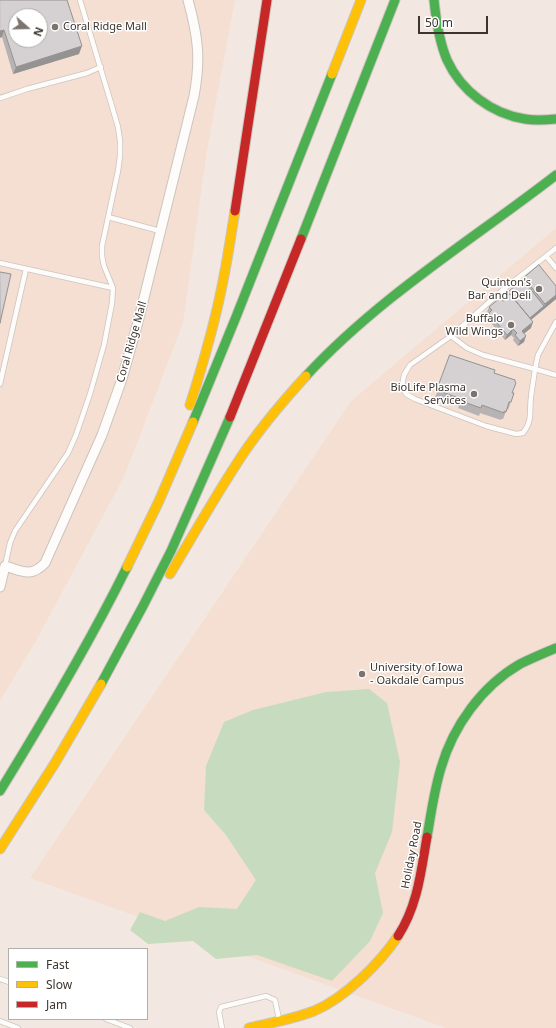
<!DOCTYPE html>
<html>
<head>
<meta charset="utf-8">
<style>
	body { margin:0 }
	#map { position:relative; width:556px; height:1028px; overflow:hidden; background:#f3e8e1; font-family:"Noto Sans",sans-serif }
	canvas { display:block }
	.legend { position:absolute; left:8px; top:948px; width:140px; height:72px; box-sizing:border-box; background:#fff; border:1px solid #b1aeab; margin:0; padding:5px 7px; list-style:none; font-size:12px; color:#3c342e }
	.legend li { display:flex; align-items:center; gap:8px; height:20px }
	.legend b { width:20px; border:1px solid #b1aeab }
	.north { position:absolute; left:8px; top:8px; width:40px; height:40px; box-sizing:border-box; background:#fff; border:1px solid #b1aeab; border-radius:50%; rotate:110deg; font-size:11px; font-weight:700; line-height:16px; text-align:center; color:#3c342e }
	.north::after { content:''; display:block; margin:auto; width:14px; height:18px; background:#7c736d; clip-path:polygon(50% 0,100% 100%,50% 72%,0 100%) }
	.scale { position:absolute; left:418px; top:16px; width:70px; height:18px; box-sizing:border-box; border:2px solid #3c342e; border-top:0; padding-left:5px; font-size:12px; line-height:14px; white-space:nowrap; color:#3c342e; -webkit-text-stroke:3px #fff; paint-order:stroke }
</style>
</head>
<body>
<div id="map">
<canvas width="556" height="1028"></canvas>
<ul class="legend">
<li><b style="height:5px;background:#4caf50"></b>Fast</li>
<li><b style="height:5px;background:#ffc107"></b>Slow</li>
<li><b style="height:5px;background:#c62828"></b>Jam</li>
</ul>
<div class="north">N</div>
<div class="scale">50 m</div>
</div>
<script>
const context = document.querySelector('canvas').getContext('2d');
context.lineJoin = 'round';
function fill(path, color) {
  context.fillStyle = color;
  context.fill(path, 'evenodd');
}
function strokePath(path, color, width, dash) {
  context.strokeStyle = color;
  context.lineWidth = width;
  context.lineCap = dash ? 'butt' : 'round';
  context.setLineDash(dash || []);
  context.stroke(path);
}
function write(font, color, halo, rows, align = 'center') {
  context.font = font + ' "Noto Sans",sans-serif';
  context.lineWidth = 3;
  context.setLineDash([]);
  context.textBaseline = 'middle';
  context.strokeStyle = halo;
  context.fillStyle = color;
  for (const [text, x, y, turn = 0] of rows) {
    context.save();
    context.translate(x, y);
    context.rotate((+turn || 0) * Math.PI / 180);
    context.textAlign = isNaN(turn) ? turn : align;
    if (halo) context.strokeText(text, 0, 0);
    context.fillText(text, 0, 0);
    context.restore();
  }
}
const built = new Path2D(`
	M 0,0 L 235,0 L 207,150 L 183,323 L 124,477 L 37,639 L 0,701 ZM 16,16 L 40,16 L 40,40 L 16,40 Z
	M 556,228 L 556,1028 L 446,1028 L 30,878 L 351,401 Z`);
const green = new Path2D(`
	M 369,689 L 387,703 L 400,762 L 392,832 L 375,873 L 383,913 L 370,941 L 332,981 L 257,955 L 216,959 L 193,941 L 148,944 L 130,930 L 140,912 L 165,921 L 199,907 L 237,909 L 256,880 L 226,835 L 204,810 L 206,766 L 224,722 L 253,710 L 326,692 Z`);
const lane = new Path2D(`
	M 0,98 L 27,89 L 87,73 L 101,67
	M 108,217 L 160,231
	M 546,256 L 556,248
	M 0,263 L 113,288
	M 556,322 L 538,355 L 535,369 L 556,375
	M 451,336 L 467,348 L 483,355 L 535,369 C 534,378 532,387 531,397 C 529,411 533,421 523,433 L 516,434 L 486,426 L 415,399 L 406,394 L 402,386 L 404,375 L 410,365 Z
	M 451,336 L 505,288 L 546,256 L 556,268
	M 0,384 L 26,269
	M 5,566 L 10,543 L 15,531 L 68,453 L 76,435 L 90,394 L 104,345 L 112,303 L 113,288 L 104,266 L 102,256 L 102,246 L 118,171 L 120,156 L 120,141 L 118,127 L 111,103 L 80,0
	M 0,979 L 9,982
	M 106,1019 L 130,1028
	M 0,1021 L 18,1028
	M 222,1028 L 219,1012 L 221,1007 L 266,996 L 275,1000 L 279,1019`);
const street = new Path2D(`
	M 0,587 L 5,566 C 22,571 31,578 45,563 L 102,435 L 122,379 L 138,322 L 194,96 C 201,59 198,36 188,0`);
const fast = new Path2D(`
	M 434,0 C 436,20 439,41 447,60 C 461,91 492,114 525,119 C 536,121 546,120 556,119
	M 301,239 L 395,0
	M 306,376 C 379,297 472,240 556,175
	M 193,422 L 236,317 L 332,74
	M 101,684 L 143,606 L 171,551 L 230,417
	M 0,791 C 45,718 89,644 127,567
	M 427,837 C 431,814 434,791 441,768 C 453,726 482,686 520,664 C 532,658 544,653 556,648`);
const slow = new Path2D(`
	M 332,74 L 361,0
	M 190,405 C 203,364 215,323 223,281 C 228,257 231,234 235,211
	M 127,567 L 159,501 L 193,422
	M 170,574 C 194,534 217,493 243,454 C 262,426 284,400 306,376
	M 0,849 L 55,763 L 101,684
	M 249,1028 C 271,1023 293,1019 314,1011 C 345,998 380,963 398,936`);
const jam = new Path2D(`
	M 235,211 L 267,0
	M 230,417 L 301,239
	M 398,936 C 418,905 421,871 427,837`);
const wall = new Path2D(`
	M 0,0 L 79,54 L 13,74 L 2,37 Z
	M 524,278 L 556,299 L 531,320 L 531,328 L 524,333 L 524,342 L 518,346 L 513,340 L 514,338 L 511,335 L 505,340 L 487,318 L 488,314 L 487,312 L 489,307 L 503,301 L 506,298 L 506,297 L 507,293 L 523,280 Z
	M 450,355 L 494,373 L 512,393 L 514,393 L 508,410 L 507,409 L 503,419 L 501,419 L 501,420 L 480,413 L 479,416 L 458,408 L 459,406 L 435,398 Z`);
const shadedWall = new Path2D(`
	M 4,30 L 2,37 L 0,38 L 0,31 Z
	M 82,46 L 79,54 L 13,74 L 16,67 Z
	M 556,295 L 556,299 L 527,323 L 528,319 L 544,306 L 545,304 Z
	M 533,322 L 531,328 L 520,337 L 522,331 Z
	M 513,329 L 511,335 L 505,340 L 507,335 Z
	M 526,336 L 524,342 L 518,346 L 520,341 Z`);
const building = new Path2D(`
	M 0,0 L 67,0 L 82,46 L 16,67 L 4,30 L 0,31 ZM 16,16 L 40,16 L 40,40 L 16,40 Z
	M 539,265 L 556,286 L 556,295 L 545,304 L 524,278 Z
	M 0,272 L 11,274 L 0,323 Z
	M 523,280 L 544,306 L 530,318 L 510,294 L 509,295 L 507,293 Z
	M 510,294 L 533,322 L 522,331 L 526,336 L 520,341 L 515,335 L 517,333 L 513,329 L 507,335 L 489,313 L 492,310 L 489,307 L 500,298 L 503,301 Z
	M 450,355 L 495,370 L 494,373 L 515,380 L 515,382 L 516,383 L 512,393 L 514,393 L 511,402 L 509,402 L 506,412 L 504,411 L 504,413 L 482,405 L 481,408 L 461,401 L 461,399 L 437,390 Z`);
const markers = [
	[55,27,4,"#7c736d"],
	[539,289,4,"#7c736d"],
	[511,325,4,"#7c736d"],
	[474,394,4,"#7c736d"],
	[362,674,4,"#7c736d"]
];
const poiNames = [
	["Coral Ridge Mall",63,27,"left"],
	["Quinton's",531,283],
	["Bar and Deli",531,296],
	["Buffalo",503,319],
	["Wild Wings",503,332],
	["BioLife Plasma",466,388],
	["Services",466,401],
	["University of Iowa",370,668,"left"],
	["- Oakdale Campus",370,681,"left"]
];
const streetNames = [
	["Coral Ridge Mall",132,342,-74],
	["Holiday Road",412,855,-79]
];
fill(built, '#f4dfd2');
fill(green, '#c7dcbf');
strokePath(lane, '#ccc4be', 6);
strokePath(street, '#ccc4be', 11);
strokePath(fast, '#ccc4be', 11);
strokePath(slow, '#ccc4be', 11);
strokePath(jam, '#ccc4be', 11);
strokePath(lane, '#fdfcfa', 4.5);
strokePath(street, '#fdfcfa', 9);
strokePath(fast, '#4caf50', 9);
strokePath(slow, '#ffc107', 9);
strokePath(jam, '#c62828', 9);
fill(wall, '#b7b3b4');
fill(shadedWall, '#959292');
fill(building, '#d5d0d1');
strokePath(building, '#959292', 1);
for (const [x, y, r, color] of markers) {
  const dot = new Path2D();
  dot.arc(x, y, r, 0, 2 * Math.PI);
  context.fillStyle = color;
  context.fill(dot);
  strokePath(dot, '#fff', 1.5);
}
write('11px', '#3c342e', '#fff', poiNames, 'right');
write('11px', '#3c342e', '#fff', streetNames);
</script>
</body>
</html>
